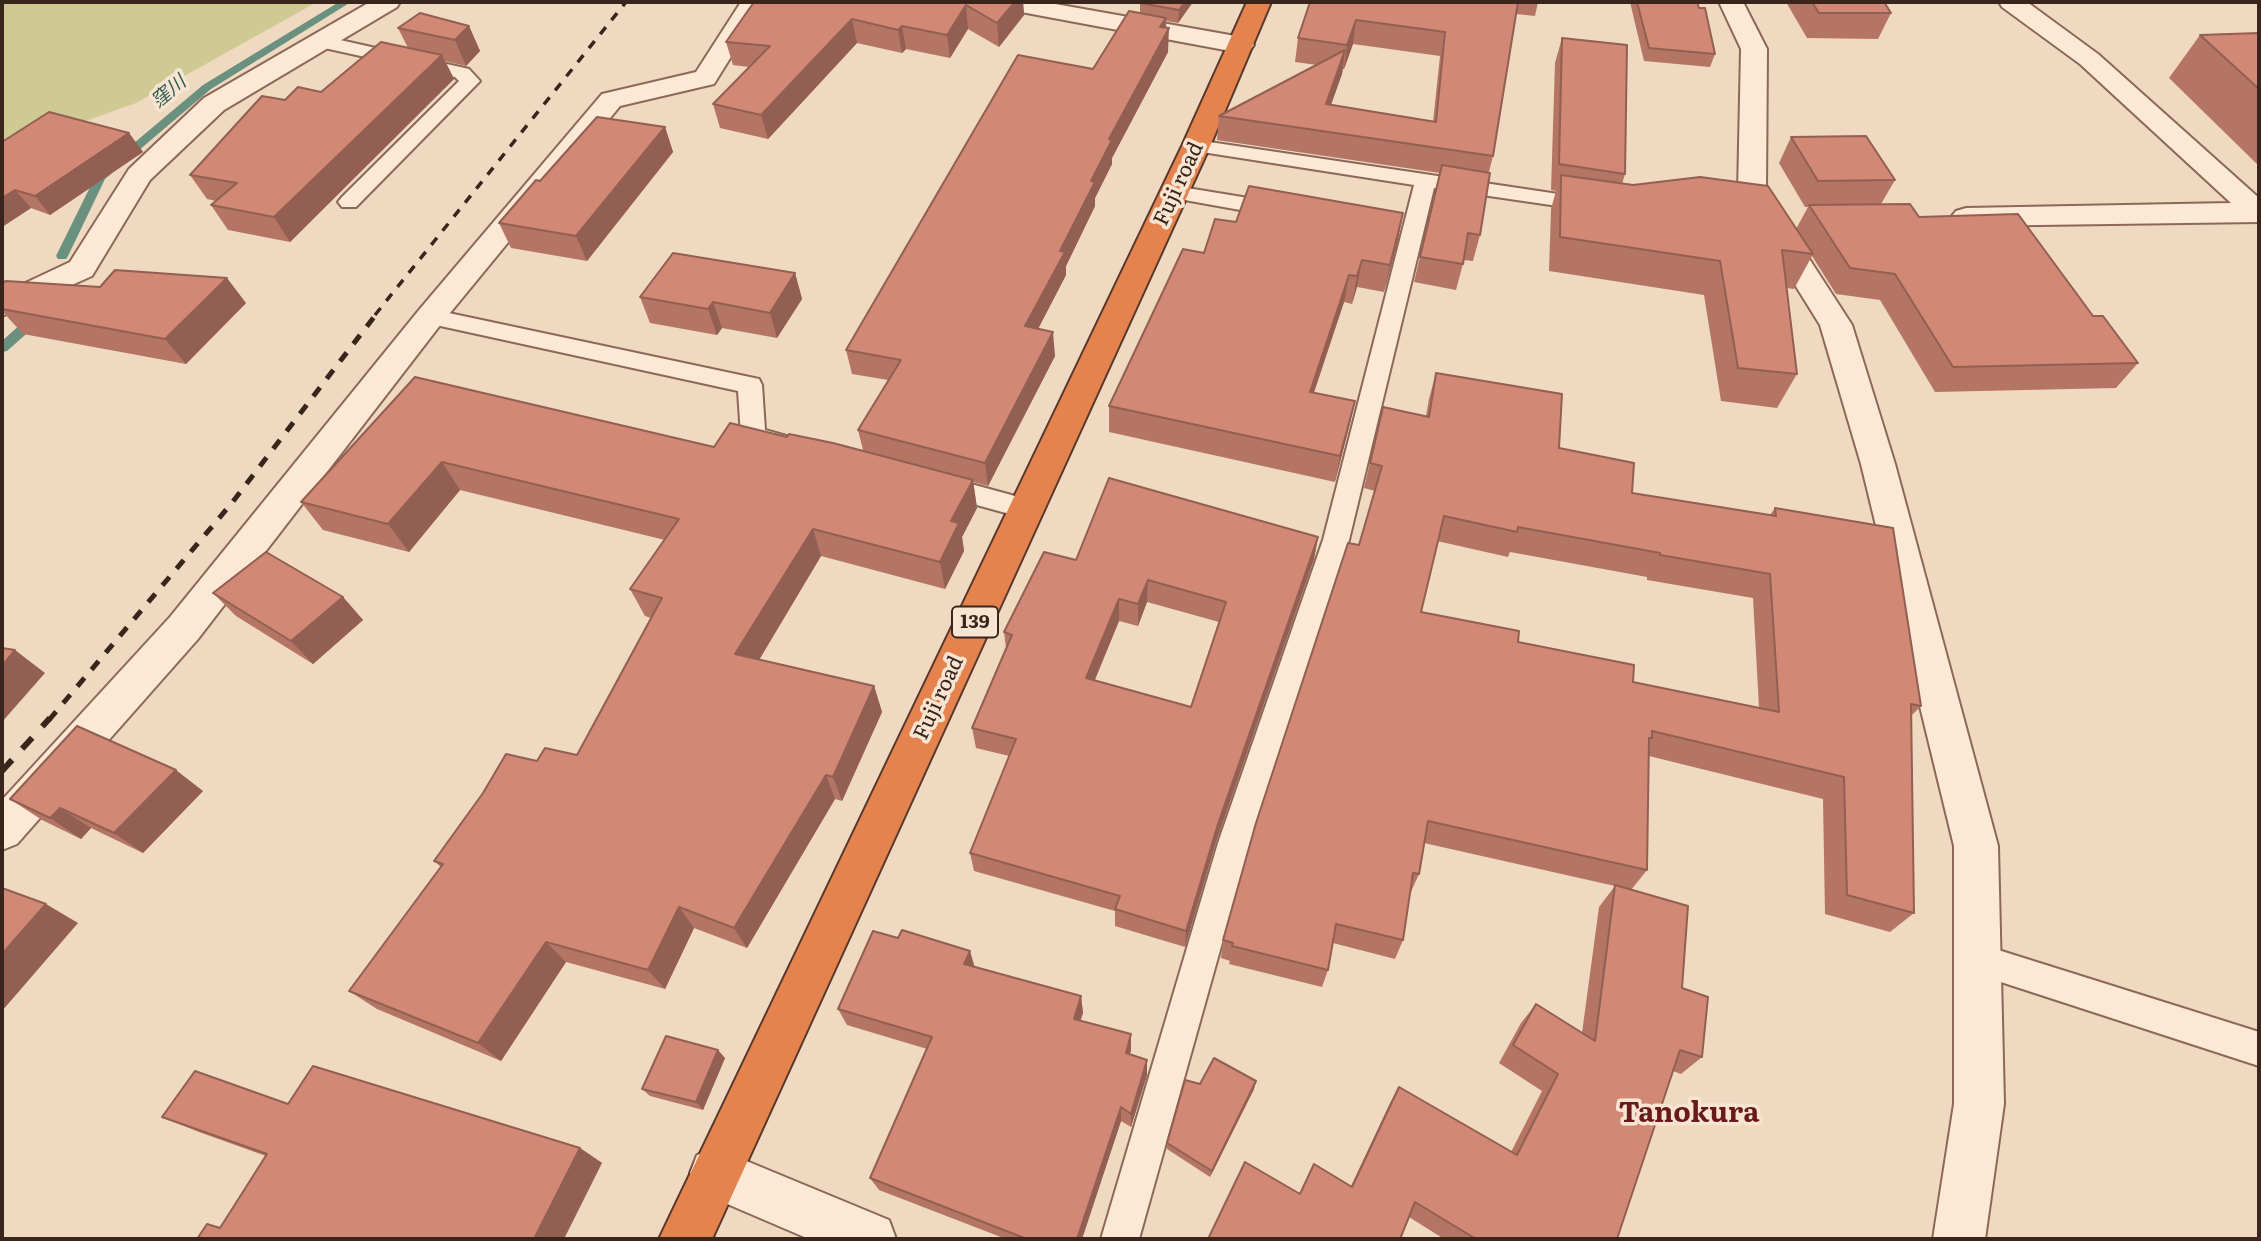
<!DOCTYPE html>
<html>
<head>
<meta charset="utf-8">
<style>
	body { margin:0 }
	#map { position:relative; width:2261px; height:1241px; overflow:hidden; background:#f0d9c1; font-family:Literata,serif }
	canvas { display:block }
	.frame { position:absolute; inset:0; border:4px solid #3a251d; pointer-events:none }
</style>
</head>
<body>
<div id="map">
<canvas width="2261" height="1241"></canvas>
<div class="frame"></div>
</div>
<script>
const context = document.querySelector('canvas').getContext('2d');
context.lineJoin = 'round';
function fill(path, color) {
  context.fillStyle = color;
  context.fill(path, 'evenodd');
}
function strokePath(path, color, width, dash) {
  context.strokeStyle = color;
  context.lineWidth = width;
  context.lineCap = dash ? 'butt' : 'round';
  context.setLineDash(dash || []);
  context.stroke(path);
}
function write(font, color, halo, rows, align = 'center') {
  context.font = font + ' Literata,"Noto Sans JP",serif';
  context.lineWidth = 7;
  context.setLineDash([]);
  context.textBaseline = 'middle';
  context.strokeStyle = halo;
  context.fillStyle = color;
  for (const [text, x, y, turn = 0] of rows) {
    context.save();
    context.translate(x, y);
    context.rotate((+turn || 0) * Math.PI / 180);
    context.textAlign = isNaN(turn) ? turn : align;
    if (halo) context.strokeText(text, 0, 0);
    context.fillText(text, 0, 0);
    context.restore();
  }
}
const green = new Path2D(`
	M 2,2 L 317,2 L 136,103 L 2,151 Z`);
const stream = new Path2D(`
	M 339,2 L 351,2 L 211,89 L 105,179 L 68,256 L 66,259 L 58,259 L 56,256 L 96,175 L 203,85 Z
	M 33,312 L 39,316 L 33,328 L 7,351 L 2,352 L 2,341 L 23,322 L 28,313 Z`);
const lane = new Path2D(`
	M 318,35 L 469,69 L 480,81 L 356,207 L 342,207 L 338,202 L 342,197 L 459,81 L 455,77 L 311,45 L 309,41 L 311,37 Z
	M 1196,140 L 1592,199 L 1599,200 L 1603,205 L 1599,210 L 1592,211 L 1434,188 L 1349,540 L 1250,843 L 1139,1239 L 1101,1239 L 1218,843 L 1323,540 L 1414,185 L 1189,150 L 1186,146 L 1189,142 Z
	M 1175,186 L 1279,203 L 1287,205 L 1290,210 L 1287,215 L 1279,217 L 1168,197 L 1165,192 L 1168,187 Z
	M 430,309 L 759,379 L 762,385 L 765,430 L 790,437 L 794,443 L 790,449 L 781,452 L 744,442 L 741,436 L 738,391 L 422,322 L 418,317 L 422,312 Z
	M 938,475 L 1037,502 L 1041,509 L 1037,516 L 1028,519 L 929,492 L 925,485 L 929,478 Z
	M 1976,943 L 2259,1032 L 2259,1066 L 1964,970 L 1959,959 L 1964,948 Z`);
const street = new Path2D(`
	M 370,2 L 400,2 L 397,7 L 224,110 L 150,180 L 92,276 L 2,316 L 2,294 L 70,262 L 129,169 L 204,98 Z
	M 741,2 L 765,2 L 714,84 L 620,106 L 441,324 L 198,639 L 17,844 L 2,850 L 2,800 L 170,617 L 419,310 L 602,94 L 696,72 Z
	M 993,2 L 1044,2 L 1241,37 L 1250,40 L 1254,45 L 1250,50 L 1241,53 L 1005,9 L 996,7 Z
	M 1719,2 L 1743,2 L 1767,49 L 1766,192 L 1852,325 L 1895,464 L 1998,846 L 2004,1104 L 1985,1239 L 1933,1239 L 1954,1104 L 1954,846 L 1861,464 L 1820,325 L 1738,193 L 1741,49 Z
	M 1999,2 L 2027,2 L 2098,54 L 2259,198 L 2259,222 L 1966,226 L 1956,223 L 1951,217 L 1956,211 L 1966,208 L 2231,203 L 2080,64 L 2002,7 Z
	M 715,1148 L 889,1220 L 896,1239 L 809,1239 L 697,1191 L 690,1173 L 697,1155 Z`);
const highway = new Path2D(`
	M 1247,2 L 1271,2 L 1210,146 L 712,1239 L 659,1239 L 1182,146 Z`);
const railFar2 = new Path2D(`
	M 375,315 L 626,2`);
const railFar1 = new Path2D(`
	M 49,720 L 231,504 L 377,313`);
const rail = new Path2D(`
	M 2,771 L 50,718`);
const wall = new Path2D(`
	M 754,2 L 1023,2 L 1024,15 L 999,47 L 968,29 L 950,58 L 906,49 L 902,53 L 857,43 L 768,139 L 720,128 L 713,104 L 749,67 L 733,65 L 726,42 Z
	M 1193,2 L 1178,23 L 1166,21 L 1168,52 L 1112,158 L 1112,164 L 1095,198 L 1095,206 L 1066,266 L 1066,275 L 1038,329 L 1055,356 L 988,486 L 973,482 L 977,508 L 962,537 L 964,551 L 945,589 L 821,556 L 759,660 L 874,686 L 882,712 L 842,801 L 835,799 L 747,948 L 694,928 L 665,989 L 566,962 L 501,1061 L 377,1009 L 349,991 L 441,867 L 434,861 L 537,761 L 577,755 L 651,618 L 645,616 L 630,589 L 665,540 L 460,490 L 409,552 L 323,530 L 301,502 L 415,377 L 714,447 L 787,437 L 863,450 L 858,430 L 888,380 L 852,374 L 846,350 L 1093,69 L 1140,13 L 1140,3 Z
	M 1310,2 L 1538,2 L 1535,16 L 1516,14 L 1493,156 L 1489,172 L 1480,235 L 1473,261 L 1464,260 L 1456,290 L 1414,282 L 1440,173 L 1217,140 L 1219,116 L 1317,65 L 1295,62 L 1298,38 ZM 1353,44 L 1440,56 L 1433,122 L 1331,105 L 1342,74 L 1343,69 L 1344,69 Z
	M 1630,2 L 1697,2 L 1715,54 L 1710,67 L 1644,61 Z
	M 1786,2 L 1884,2 L 1891,13 L 1878,39 L 1807,38 Z
	M 469,26 L 480,51 L 466,66 L 445,61 L 454,79 L 290,242 L 228,230 L 211,205 L 216,201 L 207,199 L 190,175 L 321,92 L 408,48 L 398,28 Z
	M 2259,33 L 2259,166 L 2169,78 L 2200,35 Z
	M 1562,38 L 1625,174 L 1622,184 L 1796,229 L 1808,207 L 1805,207 L 1779,163 L 1791,137 L 1895,180 L 1881,204 L 1919,217 L 2093,316 L 2138,363 L 2116,388 L 1935,392 L 1880,300 L 1836,294 L 1812,256 L 1794,289 L 1787,288 L 1797,374 L 1777,408 L 1721,401 L 1704,295 L 1549,271 L 1551,209 L 1556,191 L 1551,190 L 1555,63 Z
	M 665,127 L 673,152 L 587,261 L 511,248 L 499,223 L 540,181 Z
	M 129,133 L 143,152 L 50,215 L 31,208 L 2,227 L 2,142 Z
	M 1236,222 L 1398,240 L 1384,292 L 1357,287 L 1352,304 L 1344,302 L 1314,393 L 1355,401 L 1349,427 L 1335,482 L 1109,432 L 1109,406 L 1204,253 Z
	M 795,273 L 802,299 L 777,338 L 722,328 L 717,335 L 650,323 L 640,297 Z
	M 2,287 L 246,303 L 186,364 L 23,334 L 2,311 Z
	M 1436,373 L 1632,493 L 1770,515 L 1775,508 L 1921,706 L 1911,716 L 1914,913 L 1890,932 L 1825,914 L 1823,799 L 1649,756 L 1647,870 L 1631,890 L 1682,988 L 1702,1057 L 1681,1074 L 1673,1071 L 1617,1239 L 1444,1239 L 1409,1217 L 1299,1193 L 1351,1186 L 1390,1103 L 1399,1087 L 1511,1152 L 1542,1091 L 1499,1063 L 1521,1023 L 1536,1004 L 1582,1033 L 1599,907 L 1615,886 L 1424,843 L 1419,874 L 1410,894 L 1403,940 L 1395,959 L 1333,943 L 1328,970 L 1322,987 L 1229,964 L 1230,961 L 1221,958 L 1223,940 L 1359,545 L 1375,491 L 1364,488 L 1383,407 L 1426,416 L 1429,399 ZM 1437,541 L 1508,557 L 1510,552 L 1647,577 L 1647,580 L 1753,598 L 1759,708 L 1633,682 L 1518,642 L 1421,612 Z
	M 1318,537 L 1314,559 L 1216,842 L 1185,947 L 1115,926 L 1115,911 L 974,871 L 970,853 L 1009,756 L 976,748 L 972,728 L 1006,648 L 1004,632 L 1076,560 ZM 1147,602 L 1219,622 L 1191,707 L 1095,680 L 1119,621 L 1138,626 Z
	M 213,593 L 343,597 L 363,620 L 313,664 L 236,616 Z
	M 203,791 L 143,853 L 91,828 L 81,839 L 42,820 L 10,799 Z
	M 974,966 L 1081,996 L 1083,1013 L 1080,1020 L 1131,1050 L 1130,1054 L 1147,1075 L 1131,1127 L 1121,1121 L 1082,1239 L 1006,1239 L 879,1190 L 870,1178 L 927,1049 L 847,1025 L 838,1009 Z
	M 725,1058 L 703,1110 L 650,1096 L 642,1089 Z
	M 1200,1084 L 1254,1089 L 1210,1177 L 1167,1149 L 1167,1143 Z
	M 288,1104 L 580,1148 L 602,1163 L 220,1228 L 266,1156 L 199,1132 L 162,1117 Z`);
const shadedWall = new Path2D(`
	M 1015,2 L 1023,2 L 1024,15 L 999,47 L 997,23 Z
	M 1185,2 L 1193,2 L 1178,23 L 1179,10 Z
	M 966,5 L 968,29 L 950,58 L 947,35 Z
	M 1166,18 L 1165,35 L 1169,28 L 1168,52 L 1112,158 L 1112,164 L 1095,198 L 1095,206 L 1066,266 L 1066,275 L 1027,350 L 1025,326 L 1060,251 L 1109,139 L 1160,27 Z
	M 852,19 L 857,43 L 768,139 L 761,115 Z
	M 1356,20 L 1353,44 L 1344,69 L 1347,45 Z
	M 469,26 L 480,51 L 466,66 L 455,40 Z
	M 902,26 L 906,49 L 902,53 L 898,30 Z
	M 1345,50 L 1342,74 L 1322,129 L 1326,104 Z
	M 442,55 L 454,79 L 290,242 L 274,217 Z
	M 665,127 L 673,152 L 587,261 L 576,236 Z
	M 129,133 L 143,152 L 50,215 L 35,196 Z
	M 15,190 L 31,208 L 2,227 L 2,198 Z
	M 1403,213 L 1398,240 L 1384,292 L 1390,265 Z
	M 1362,260 L 1357,287 L 1352,304 L 1357,276 Z
	M 795,273 L 802,299 L 777,338 L 770,313 Z
	M 1349,275 L 1344,302 L 1305,418 L 1310,392 Z
	M 227,278 L 246,303 L 186,364 L 165,339 Z
	M 713,302 L 722,328 L 717,335 L 708,309 Z
	M 1053,332 L 1055,356 L 988,486 L 985,463 Z
	M 1355,401 L 1349,427 L 1335,482 L 1340,456 Z
	M 442,462 L 460,490 L 409,552 L 388,524 Z
	M 973,480 L 977,508 L 962,537 L 964,551 L 945,589 L 940,562 L 951,521 Z
	M 813,529 L 821,556 L 747,680 L 735,654 Z
	M 1318,537 L 1314,559 L 1216,842 L 1185,947 L 1186,931 L 1218,824 Z
	M 1148,580 L 1147,602 L 1138,626 L 1138,604 Z
	M 343,597 L 363,620 L 313,664 L 291,641 Z
	M 1119,599 L 1119,621 L 1087,698 L 1086,678 Z
	M 15,650 L 45,673 L 2,722 L 2,666 Z
	M 874,686 L 882,712 L 842,801 L 833,777 Z
	M 176,770 L 203,791 L 143,853 L 114,833 Z
	M 826,775 L 835,799 L 747,948 L 734,928 Z
	M 60,808 L 91,828 L 81,839 L 50,818 Z
	M 46,904 L 78,923 L 2,1011 L 2,954 Z
	M 679,907 L 694,928 L 665,989 L 648,970 Z
	M 546,942 L 566,962 L 501,1061 L 478,1043 Z
	M 970,951 L 975,968 L 964,964 Z
	M 1081,996 L 1083,1013 L 1076,1035 L 1074,1019 Z
	M 1131,1034 L 1131,1050 L 1126,1068 L 1126,1053 Z
	M 718,1050 L 725,1058 L 703,1110 L 696,1102 Z
	M 1147,1060 L 1147,1075 L 1131,1127 L 1131,1114 Z
	M 1256,1081 L 1254,1089 L 1210,1177 L 1212,1171 Z
	M 1121,1107 L 1121,1121 L 1082,1239 L 1077,1239 Z
	M 580,1148 L 602,1163 L 564,1239 L 534,1239 Z`);
const building = new Path2D(`
	M 754,2 L 1015,2 L 997,23 L 966,5 L 947,35 L 902,26 L 898,30 L 852,19 L 761,115 L 713,104 L 770,46 L 726,42 Z
	M 1141,2 L 1185,2 L 1179,10 L 1140,3 Z
	M 1310,2 L 1518,2 L 1493,156 L 1219,116 L 1345,50 L 1326,104 L 1436,122 L 1445,32 L 1356,20 L 1347,45 L 1298,38 Z
	M 1637,2 L 1697,2 L 1699,8 L 1705,8 L 1715,54 L 1649,48 Z
	M 1812,2 L 1884,2 L 1891,13 L 1819,13 Z
	M 1129,11 L 1166,18 L 1160,27 L 1169,28 L 1109,139 L 1112,140 L 1091,181 L 1095,182 L 1060,251 L 1065,252 L 1025,326 L 1053,332 L 985,463 L 858,430 L 901,360 L 846,350 L 1018,55 L 1093,69 Z
	M 420,13 L 469,26 L 455,40 L 398,28 Z
	M 2259,33 L 2259,89 L 2200,35 Z
	M 1562,38 L 1627,45 L 1625,174 L 1559,164 Z
	M 381,42 L 442,55 L 274,217 L 211,205 L 237,183 L 190,175 L 262,96 L 285,100 L 298,87 L 321,92 Z
	M 49,112 L 129,133 L 35,196 L 15,190 L 2,198 L 2,142 Z
	M 597,117 L 665,127 L 576,236 L 499,223 L 536,180 L 540,181 Z
	M 1866,136 L 1895,180 L 1818,181 L 1791,137 Z
	M 1442,165 L 1490,173 L 1480,235 L 1468,233 L 1463,264 L 1420,257 Z
	M 1561,175 L 1633,185 L 1700,177 L 1768,186 L 1813,254 L 1782,250 L 1797,374 L 1738,368 L 1720,261 L 1560,237 Z
	M 1249,186 L 1403,213 L 1390,265 L 1362,260 L 1357,276 L 1349,275 L 1310,392 L 1355,401 L 1340,456 L 1109,406 L 1183,249 L 1204,253 L 1215,219 L 1236,222 Z
	M 1910,204 L 1919,217 L 2018,214 L 2093,316 L 2103,316 L 2138,363 L 1953,367 L 1895,274 L 1850,268 L 1809,205 Z
	M 673,253 L 795,273 L 770,313 L 713,302 L 708,309 L 640,297 Z
	M 115,270 L 227,278 L 165,339 L 2,309 L 2,283 L 6,281 L 100,287 Z
	M 1436,373 L 1562,394 L 1559,448 L 1634,463 L 1632,493 L 1776,516 L 1775,508 L 1893,528 L 1921,706 L 1911,704 L 1914,913 L 1847,895 L 1844,777 L 1652,731 L 1652,738 L 1649,738 L 1647,870 L 1428,821 L 1419,874 L 1413,873 L 1403,940 L 1336,924 L 1328,970 L 1232,946 L 1233,943 L 1223,940 L 1256,823 L 1348,543 L 1359,545 L 1382,466 L 1370,463 L 1383,407 L 1429,417 ZM 1444,516 L 1517,532 L 1518,527 L 1660,553 L 1660,555 L 1770,574 L 1779,712 L 1633,682 L 1634,665 L 1518,642 L 1519,631 L 1421,612 Z
	M 415,377 L 714,447 L 730,423 L 787,437 L 789,434 L 833,443 L 973,480 L 951,521 L 959,523 L 940,562 L 813,529 L 735,654 L 874,686 L 833,777 L 826,775 L 734,928 L 679,907 L 648,970 L 546,942 L 478,1043 L 349,991 L 443,864 L 434,861 L 483,793 L 506,754 L 537,761 L 545,748 L 577,755 L 662,598 L 630,589 L 679,519 L 442,462 L 388,524 L 301,502 Z
	M 1109,478 L 1318,537 L 1218,824 L 1186,931 L 1115,909 L 1120,896 L 970,853 L 1016,739 L 972,728 L 1012,635 L 1004,632 L 1044,552 L 1076,560 ZM 1148,580 L 1226,602 L 1191,707 L 1086,678 L 1119,599 L 1138,604 Z
	M 266,552 L 343,597 L 291,641 L 213,593 Z
	M 2,648 L 15,650 L 2,666 Z
	M 77,726 L 176,770 L 114,833 L 60,808 L 50,818 L 10,799 Z
	M 1615,885 L 1688,906 L 1682,988 L 1708,997 L 1702,1057 L 1680,1050 L 1617,1239 L 1476,1239 L 1415,1202 L 1400,1239 L 1208,1239 L 1245,1162 L 1300,1194 L 1314,1164 L 1352,1187 L 1399,1087 L 1517,1155 L 1558,1074 L 1513,1045 L 1536,1004 L 1595,1041 Z
	M 2,888 L 46,904 L 2,954 Z
	M 902,930 L 970,951 L 964,964 L 1081,996 L 1074,1019 L 1131,1034 L 1126,1053 L 1147,1060 L 1131,1114 L 1121,1107 L 1077,1239 L 1027,1239 L 870,1178 L 932,1037 L 838,1009 L 873,931 L 898,938 Z
	M 666,1036 L 718,1050 L 696,1102 L 642,1089 Z
	M 1214,1058 L 1256,1081 L 1212,1171 L 1167,1143 L 1185,1080 L 1200,1084 Z
	M 313,1066 L 580,1148 L 534,1239 L 197,1239 L 207,1224 L 220,1228 L 267,1154 L 162,1117 L 195,1071 L 288,1104 Z`);
const farWaternames = [
	["窪川",169,92,-40]
];
const shields = [
	[975,622,46]
];
const shieldNames = [
	["139",975,622]
];
const streetNames = [
	["Fuji road",1179,184,-65],
	["Fuji road",939,698,-65]
];
const nearQuarternames = [
	["Tanokura",1689,1114]
];
fill(green, '#cfca94');
fill(stream, '#6a917f');
strokePath(lane, '#8b6857', 4);
strokePath(street, '#8b6857', 4);
strokePath(highway, '#58382c', 4);
fill(lane, '#fbe8d5');
fill(street, '#fbe8d5');
fill(highway, '#e4834d');
strokePath(railFar2, '#3a251d', 3.5, [9, 9]);
strokePath(railFar1, '#3a251d', 5, [11, 11]);
strokePath(rail, '#3a251d', 6, [15, 15]);
fill(wall, '#b47565');
fill(shadedWall, '#925f52');
fill(building, '#d18875');
strokePath(building, '#925f52', 2);
write('italic 19px', '#2b5a4e', '#f7e4d1', farWaternames);
for (const [x, y, w] of shields) {
  const box = new Path2D();
  box.roundRect(x - w / 2, y - 15.5, w, 31, 5);
  context.fillStyle = '#f7e4d1';
  context.fill(box);
  strokePath(box, '#3a251d', 2);
}
write('bold 19px', '#3a251d', null, shieldNames);
write('21px', '#3a251d', '#f7e4d1', streetNames);
write('bold 28px', '#691a1a', '#f7e4d1', nearQuarternames);
</script>
</body>
</html>
